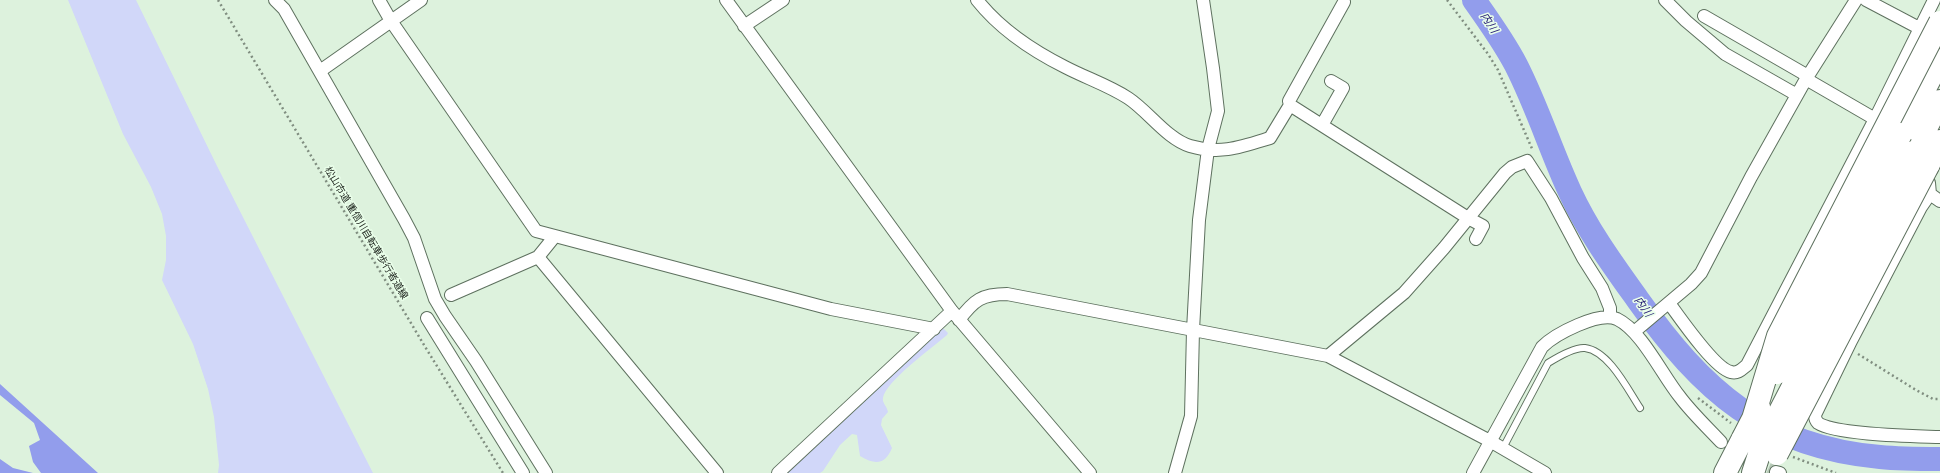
<!DOCTYPE html>
<html>
<head>
<meta charset="utf-8">
<style>
	body { margin:0 }
	canvas { display:block; background:#ddf2dd }
</style>
</head>
<body>
<canvas width="1940" height="473"></canvas>
<script>
const context = document.querySelector('canvas').getContext('2d');
context.lineJoin = 'round';
function fill(path, color) {
  context.fillStyle = color;
  context.fill(path, 'evenodd');
}
function strokePath(path, color, width, dash) {
  context.strokeStyle = color;
  context.lineWidth = width;
  context.lineCap = dash ? 'butt' : 'round';
  context.setLineDash(dash || []);
  context.stroke(path);
}
function write(font, color, halo, rows, align = 'center') {
  context.font = font + ' "IBM Plex Sans","Noto Sans JP",sans-serif';
  context.lineWidth = 3;
  context.setLineDash([]);
  context.textBaseline = 'middle';
  context.strokeStyle = halo;
  context.fillStyle = color;
  for (const [text, x, y, turn = 0] of rows) {
    context.save();
    context.translate(x, y);
    context.rotate((+turn || 0) * Math.PI / 180);
    context.textAlign = isNaN(turn) ? turn : align;
    if (halo) context.strokeText(text, 0, 0);
    context.fillText(text, 0, 0);
    context.restore();
  }
}
const green = new Path2D(`
	M 68,0 L 136,0 L 217,166 L 373,473 L 218,473 L 219,465 L 214,417 L 208,389 L 193,344 L 162,280 L 166,260 L 166,236 L 162,214 L 151,187 L 123,134 Z
	M 943,328 L 948,333 L 947,335 C 933,347 885,382 883,398 C 882,403 887,406 888,412 L 882,419 L 881,425 L 892,448 C 885,465 875,465 860,456 L 857,435 L 852,434 L 840,445 L 823,471 L 820,473 L 786,473 Z`);
const water = new Path2D(`
	M 0,384 L 98,473 L 41,473 L 33,462 L 29,446 L 40,440 L 34,423 L 0,395 Z
	M 0,459 L 13,468 L 33,473 L 0,473 Z`);
const river = new Path2D(`
	M 1474,0 C 1489,21 1504,42 1516,65 C 1537,106 1551,151 1570,192 C 1588,231 1613,265 1638,300 C 1702,390 1764,447 1880,457 C 1900,459 1920,459 1940,459`);
const streetTunnel = new Path2D(`
	M 1752,461 L 1776,472`);
const path = new Path2D(`
	M 218,0 L 427,350 L 503,473
	M 1447,0 L 1488,54 L 1498,70 L 1533,151
	M 1858,354 L 1916,390 L 1933,399 L 1940,399
	M 1698,398 L 1731,423
	M 1793,457 L 1836,473`);
const lane = new Path2D(`
	M 1503,448 L 1548,363 C 1556,358 1575,347 1585,348 C 1609,351 1628,390 1640,408`);
const street = new Path2D(`
	M 275,0 L 284,9 L 404,219 L 414,238 L 435,299 L 445,316 L 476,361 L 546,473
	M 379,0 L 391,21 L 536,231 L 555,236
	M 726,0 L 952,311 L 1090,473
	M 977,0 C 1000,29 1033,51 1065,67 C 1086,78 1108,85 1128,98 C 1148,111 1167,139 1190,146 C 1220,155 1241,147 1270,138 L 1290,105 L 1468,218 L 1483,226 L 1476,239
	M 1665,0 L 1686,21 L 1725,54 L 1797,95
	M 1866,0 L 1921,29
	M 1704,16 L 1808,76
	M 744,26 L 783,0
	M 320,71 L 421,0
	M 1290,105 L 1289,101 L 1344,2
	M 1322,125 L 1343,88 L 1331,81
	M 1880,125 L 1875,119 L 1934,0
	M 1930,194 L 1940,201
	M 538,257 L 717,473
	M 451,295 L 538,257 L 555,236 L 831,309 L 934,329
	M 1669,303 C 1680,318 1715,369 1731,372 C 1738,374 1742,369 1747,365 L 1875,119 L 1806,79
	M 427,318 L 523,473
	M 959,320 C 974,300 982,294 1007,294 L 1328,356 L 1490,441 L 1545,473
	M 1634,332 L 1691,284 L 1701,273 L 1751,177 L 1806,79 L 1856,0
	M 1835,333 L 1851,341 L 1921,207 L 1930,194 L 1929,183
	M 1851,341 L 1815,415 C 1815,419 1816,421 1818,423 C 1836,435 1915,436 1940,437
	M 1328,356 L 1404,293 L 1444,248 L 1505,173 L 1512,167 L 1527,161 L 1551,198 L 1583,258 L 1602,288 L 1610,308 L 1610,317
	M 1776,472 L 1780,473
	M 778,473 L 952,311
	M 1175,473 L 1191,416 L 1193,330 L 1199,220 L 1208,149 L 1218,111 L 1213,68 L 1203,0
	M 1473,473 L 1542,347 C 1555,334 1599,311 1617,319 C 1642,331 1662,375 1680,397 C 1692,413 1707,427 1721,442`);
const highway = new Path2D(`
	M 1901,134 L 1940,60
	M 1914,152 L 1940,101
	M 1928,166 L 1940,141
	M 1725,473 L 1743,438
	M 1753,473 L 1761,448`);
const highwayBridge = new Path2D(`
	M 1777,373 L 1901,134
	M 1753,419 L 1778,336 L 1940,22
	M 1743,438 L 1759,407
	M 1761,448 L 1914,152
	M 1777,454 L 1928,166`);
const streetNames = [
	["松山市道 重信川自転車歩行者道線",366,233,59]
];
const waterNames = [
	["内川",1489,23,57],
	["内川",1643,307,55]
];
fill(green, '#d1d7f9');
fill(water, '#929dec');
strokePath(river, '#929dec', 24);
strokePath(streetTunnel, '#b6c8b6', 12, [12, 6]);
strokePath(lane, '#5e715f', 8);
strokePath(street, '#5e715f', 14);
strokePath(highway, '#5e715f', 24);
strokePath(path, '#808e80', 2.5, [2, 3]);
strokePath(lane, '#fff', 6);
strokePath(street, '#fff', 12);
strokePath(highway, '#fff', 22);
strokePath(highwayBridge, '#5e715f', 24, []);
strokePath(highwayBridge, '#fff', 22);
write('10px', '#1b221b', '#eaffea', streetNames);
write('italic 11px', '#211772', '#eaffea', waterNames);
</script>
</body>
</html>
